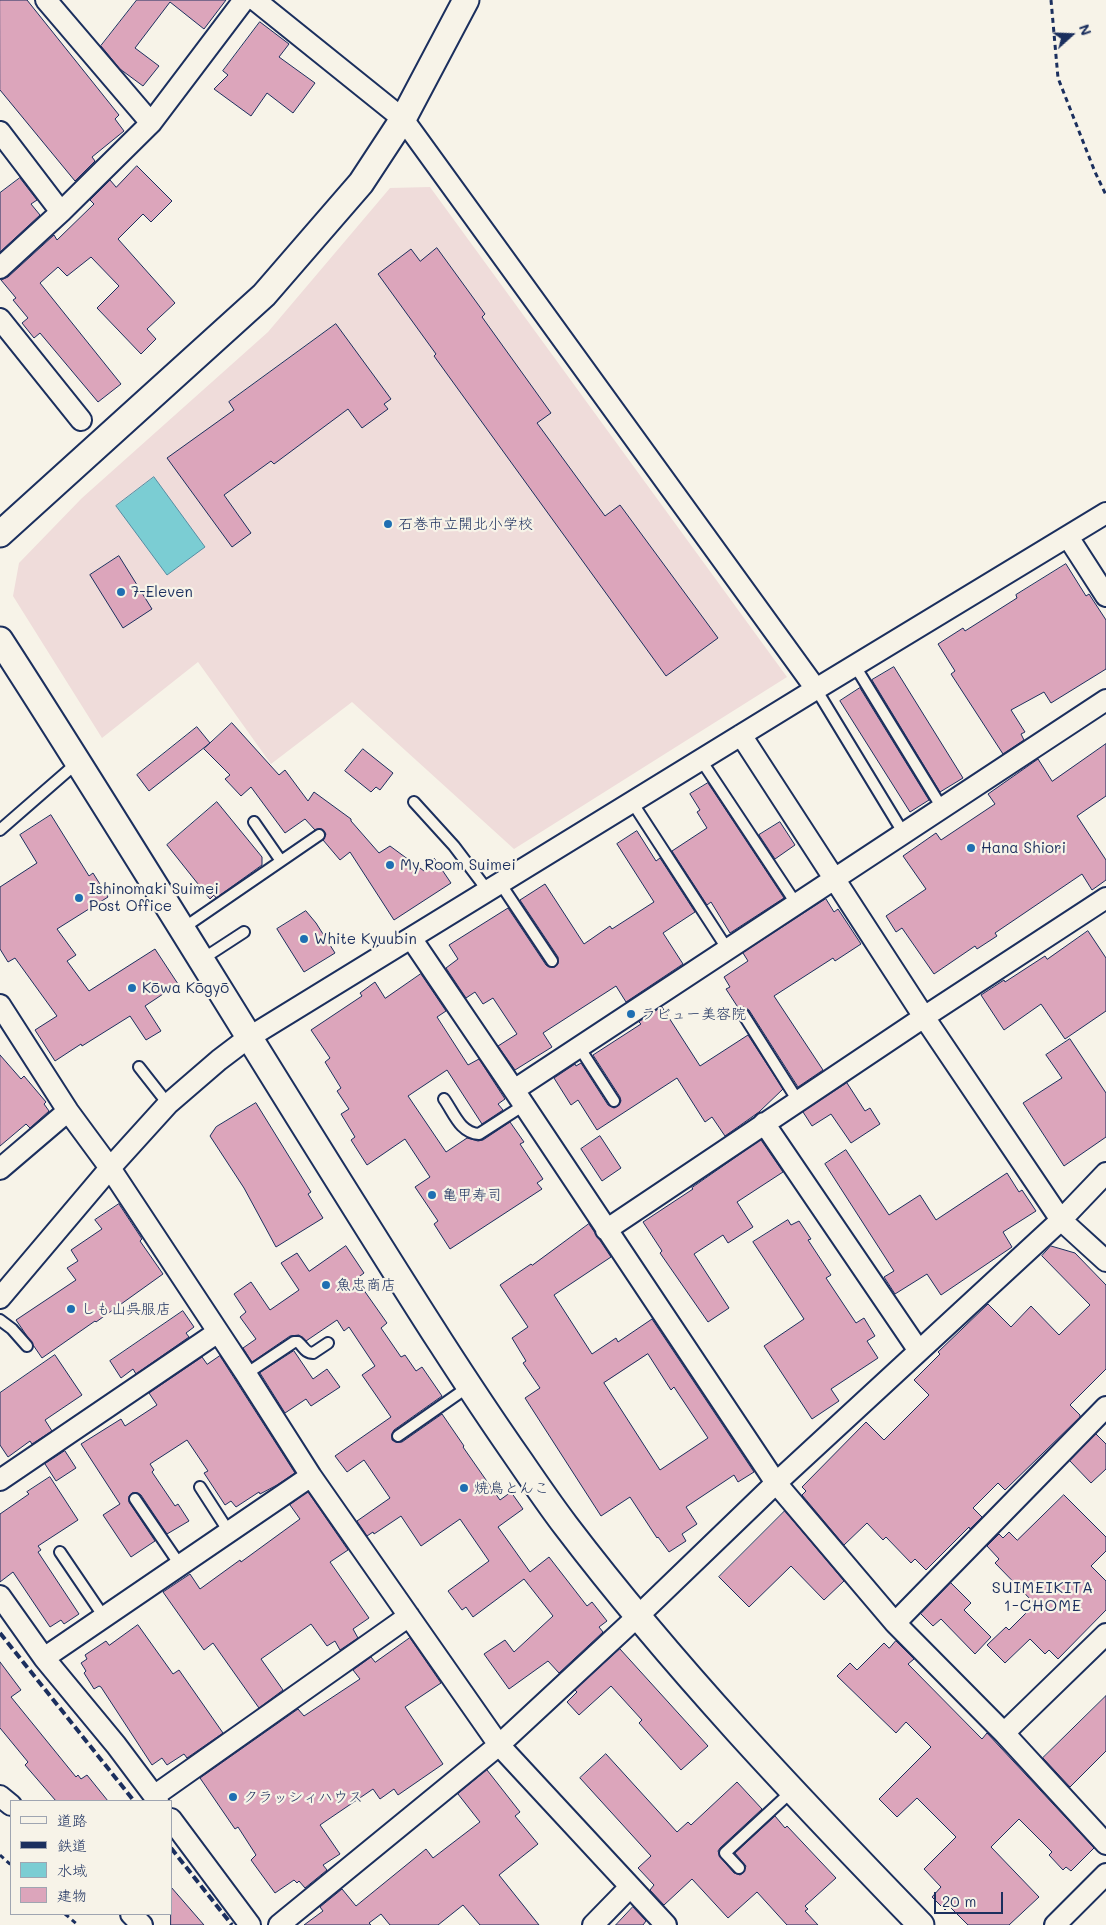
<!DOCTYPE html>
<html>
<head>
<meta charset="utf-8">
<style>
	body { margin:0 }
	#map { position:relative; width:1106px; height:1925px; overflow:hidden; background:#f7f3e8; font-family:Mali,"Klee One",sans-serif }
	canvas { display:block }
	.legend { position:absolute; left:10px; top:1800px; width:162px; height:115px; box-sizing:border-box; background:#f7f3e8; border:1px solid #9fa5b1; margin:0; padding:6px 9px; list-style:none; font-size:15px; color:#1b2f5e }
	.legend li { display:flex; align-items:center; gap:10px; height:25px }
	.legend b { width:25px; border:1px solid #9fa5b1 }
	.north { position:absolute; left:1046px; top:10px; width:50px; height:50px; -webkit-text-stroke:4px #f7f3e8; paint-order:stroke; rotate:70deg; font-size:14px; font-weight:700; line-height:20px; text-align:center; color:#1b2f5e }
	.north::after { content:''; display:block; margin:auto; width:18px; height:22px; background:#1b2f5e; clip-path:polygon(50% 0,100% 100%,50% 72%,0 100%) }
	.scale { position:absolute; left:934px; top:1892px; width:69px; height:22px; box-sizing:border-box; border:2px solid #1b2f5e; border-top:0; padding-left:6px; font-size:15px; line-height:18px; white-space:nowrap; color:#1b2f5e; -webkit-text-stroke:4px #f7f3e8; paint-order:stroke }
</style>
</head>
<body>
<div id="map">
<canvas width="1106" height="1925"></canvas>
<ul class="legend">
<li><b style="height:6px;background:#f7f3e8"></b>道路</li>
<li><b style="height:6px;background:#1b2f5e"></b>鉄道</li>
<li><b style="height:14px;background:#7bcdd3"></b>水域</li>
<li><b style="height:14px;background:#dca5bb"></b>建物</li>
</ul>
<div class="north">N</div>
<div class="scale">20 m</div>
</div>
<script>
const context = document.querySelector('canvas').getContext('2d');
context.lineJoin = 'round';
function fill(path, color) {
  context.fillStyle = color;
  context.fill(path, 'evenodd');
}
function strokePath(path, color, width, dash) {
  context.strokeStyle = color;
  context.lineWidth = width;
  context.lineCap = dash ? 'butt' : 'round';
  context.setLineDash(dash || []);
  context.stroke(path);
}
function write(font, color, halo, rows, align = 'center') {
  context.font = font + ' Mali,"Klee One",sans-serif';
  context.lineWidth = 4.5;
  context.setLineDash([]);
  context.textBaseline = 'middle';
  context.strokeStyle = halo;
  context.fillStyle = color;
  for (const [text, x, y, turn = 0] of rows) {
    context.save();
    context.translate(x, y);
    context.rotate((+turn || 0) * Math.PI / 180);
    context.textAlign = isNaN(turn) ? turn : align;
    if (halo) context.strokeText(text, 0, 0);
    context.fillText(text, 0, 0);
    context.restore();
  }
}
const built = new Path2D(`
	M 430,187 L 787,677 L 514,849 L 352,702 L 271,764 L 198,662 L 102,738 L 13,596 L 19,563 L 82,498 L 268,332 L 390,188 Z`);
const water = new Path2D(`
	M 154,477 L 205,547 L 167,575 L 116,506 Z`);
const building = new Path2D(`
	M 0,0 L 27,0 L 119,115 L 115,119 L 124,131 L 92,157 L 95,161 L 75,181 L 0,90 Z
	M 137,0 L 226,0 L 204,29 L 170,2 L 135,48 L 159,66 L 143,86 L 120,69 L 101,46 Z
	M 260,22 L 289,44 L 279,57 L 315,83 L 293,113 L 267,93 L 251,116 L 214,89 L 228,75 L 223,71 Z
	M 137,166 L 172,201 L 151,222 L 143,214 L 118,239 L 175,303 L 147,329 L 156,339 L 141,354 L 97,308 L 119,286 L 91,257 L 67,276 L 58,267 L 40,283 L 121,384 L 98,402 L 40,333 L 34,338 L 22,323 L 28,318 L 13,300 L 16,298 L 1,280 L 8,277 L 54,235 L 57,240 L 94,204 L 90,200 L 110,180 L 116,187 Z
	M 20,178 L 37,200 L 31,204 L 40,215 L 0,252 L 0,193 Z
	M 437,248 L 485,314 L 482,317 L 551,413 L 537,423 L 605,516 L 620,505 L 718,638 L 666,676 L 434,356 L 436,354 L 378,274 L 411,249 L 420,261 Z
	M 336,324 L 391,399 L 384,404 L 388,409 L 362,428 L 348,409 L 274,464 L 271,461 L 224,495 L 251,533 L 232,547 L 167,458 L 234,410 L 229,402 Z
	M 119,556 L 152,609 L 123,628 L 90,575 Z
	M 1066,564 L 1086,596 L 1089,594 L 1106,620 L 1106,669 L 1051,703 L 1044,692 L 1011,710 L 1025,732 L 1021,734 L 1024,740 L 1003,754 L 951,674 L 955,671 L 938,644 L 963,628 L 965,631 L 1017,598 L 1016,595 Z
	M 894,667 L 963,778 L 940,792 L 872,680 Z
	M 860,688 L 929,800 L 910,812 L 840,701 Z
	M 232,723 L 279,775 L 285,770 L 308,801 L 314,792 L 351,819 L 351,821 L 379,853 L 390,846 L 424,871 L 434,858 L 451,883 L 394,920 L 350,852 L 340,860 L 323,840 L 326,834 L 322,829 L 315,830 L 305,819 L 285,833 L 251,787 L 241,796 L 225,779 L 230,775 L 204,749 Z
	M 197,727 L 210,743 L 149,791 L 137,775 Z
	M 1106,744 L 1106,796 L 1077,816 L 1106,860 L 1106,880 L 1092,890 L 1082,874 L 995,933 L 997,936 L 977,949 L 975,946 L 934,974 L 902,928 L 896,932 L 886,916 L 926,889 L 903,856 L 936,833 L 941,840 L 995,804 L 988,794 L 1038,759 L 1052,781 Z
	M 363,749 L 393,773 L 380,790 L 376,787 L 371,792 L 345,771 Z
	M 708,783 L 784,898 L 730,933 L 711,902 L 707,905 L 672,851 L 707,828 L 697,812 L 700,810 L 690,794 Z
	M 217,802 L 262,857 L 262,865 L 216,898 L 214,895 L 210,899 L 167,845 Z
	M 51,815 L 89,876 L 93,873 L 108,897 L 57,929 L 76,955 L 67,961 L 89,991 L 155,949 L 178,984 L 145,1006 L 161,1031 L 146,1040 L 130,1016 L 82,1046 L 81,1044 L 55,1061 L 35,1030 L 57,1016 L 15,958 L 8,962 L 0,949 L 0,887 L 37,863 L 20,835 Z
	M 780,822 L 795,845 L 775,859 L 759,835 Z
	M 637,831 L 656,861 L 660,858 L 695,912 L 663,933 L 683,964 L 626,1002 L 616,986 L 543,1033 L 552,1047 L 515,1070 L 498,1046 L 517,1034 L 493,998 L 483,1004 L 475,992 L 466,998 L 446,968 L 458,959 L 449,945 L 508,908 L 546,965 L 549,967 L 555,967 L 558,964 L 558,957 L 520,900 L 545,884 L 584,944 L 610,926 L 612,929 L 654,902 L 617,844 Z
	M 826,899 L 834,912 L 838,909 L 861,944 L 835,961 L 833,958 L 774,996 L 823,1070 L 798,1087 L 749,1010 L 743,1007 L 739,1009 L 726,989 L 730,987 L 724,977 L 748,961 L 743,953 Z
	M 306,911 L 316,923 L 335,953 L 304,972 L 277,929 Z
	M 1088,931 L 1106,958 L 1106,1011 L 1065,1039 L 1041,1004 L 1004,1030 L 981,995 L 1004,980 L 1005,982 L 1045,956 L 1047,959 Z
	M 421,974 L 446,1011 L 437,1017 L 468,1065 L 479,1059 L 505,1099 L 498,1104 L 503,1110 L 482,1124 L 447,1070 L 408,1096 L 446,1152 L 467,1138 L 478,1141 L 483,1140 L 510,1122 L 524,1142 L 520,1144 L 543,1179 L 537,1183 L 542,1189 L 450,1249 L 434,1224 L 438,1221 L 415,1187 L 430,1177 L 405,1139 L 367,1165 L 351,1140 L 355,1137 L 341,1114 L 349,1109 L 337,1091 L 341,1088 L 325,1062 L 330,1058 L 311,1030 L 362,996 L 360,993 L 375,982 L 385,998 Z
	M 662,1007 L 700,1066 L 748,1035 L 783,1089 L 759,1112 L 725,1136 L 712,1117 L 705,1122 L 677,1078 L 597,1130 L 578,1100 L 571,1105 L 554,1078 L 575,1064 L 576,1066 L 581,1063 L 608,1105 L 614,1108 L 618,1106 L 621,1101 L 620,1097 L 593,1055 L 641,1024 L 639,1022 Z
	M 1070,1039 L 1106,1093 L 1106,1137 L 1064,1166 L 1023,1103 L 1062,1078 L 1046,1055 Z
	M 0,1055 L 21,1079 L 24,1076 L 46,1102 L 44,1104 L 49,1111 L 30,1128 L 26,1124 L 0,1146 Z
	M 847,1083 L 865,1111 L 870,1108 L 880,1124 L 851,1143 L 831,1114 L 812,1126 L 803,1112 Z
	M 256,1103 L 311,1192 L 308,1194 L 323,1218 L 276,1247 L 244,1188 L 210,1136 L 216,1127 Z
	M 600,1136 L 621,1168 L 602,1181 L 581,1149 Z
	M 761,1140 L 783,1172 L 737,1202 L 753,1227 L 728,1243 L 723,1235 L 694,1254 L 729,1308 L 708,1322 L 660,1253 L 662,1251 L 643,1222 L 693,1189 L 692,1188 Z
	M 846,1150 L 889,1215 L 920,1195 L 936,1220 L 1007,1173 L 1019,1192 L 1022,1190 L 1036,1211 L 1003,1232 L 1012,1247 L 941,1295 L 927,1274 L 895,1294 L 884,1277 L 894,1271 L 825,1164 Z
	M 119,1204 L 142,1239 L 140,1241 L 163,1274 L 96,1322 L 95,1321 L 42,1358 L 16,1320 L 76,1280 L 67,1268 L 78,1261 L 71,1250 L 102,1229 L 95,1220 Z
	M 788,1220 L 791,1225 L 799,1221 L 811,1239 L 808,1240 L 831,1275 L 826,1278 L 856,1323 L 864,1318 L 875,1336 L 867,1341 L 878,1358 L 831,1389 L 839,1401 L 812,1419 L 764,1346 L 804,1319 L 753,1242 Z
	M 589,1224 L 611,1257 L 554,1295 L 592,1354 L 616,1338 L 618,1342 L 652,1319 L 754,1472 L 738,1482 L 734,1475 L 686,1507 L 697,1524 L 682,1534 L 686,1541 L 669,1552 L 658,1537 L 657,1538 L 630,1497 L 601,1516 L 525,1398 L 540,1388 L 523,1363 L 526,1361 L 512,1338 L 528,1327 L 500,1285 L 531,1264 L 532,1265 ZM 648,1354 L 671,1390 L 674,1387 L 708,1438 L 660,1470 L 604,1383 Z
	M 346,1246 L 364,1273 L 356,1279 L 387,1323 L 381,1328 L 401,1357 L 405,1355 L 416,1371 L 422,1367 L 442,1396 L 394,1430 L 392,1434 L 392,1440 L 396,1442 L 402,1442 L 442,1414 L 464,1446 L 463,1447 L 500,1500 L 511,1492 L 523,1509 L 498,1527 L 530,1572 L 549,1557 L 587,1606 L 592,1602 L 607,1621 L 599,1627 L 603,1632 L 559,1673 L 548,1661 L 509,1689 L 484,1654 L 505,1640 L 514,1652 L 553,1616 L 524,1579 L 473,1617 L 466,1607 L 462,1610 L 448,1591 L 489,1561 L 460,1519 L 421,1546 L 401,1516 L 374,1534 L 373,1532 L 367,1536 L 357,1521 L 390,1498 L 364,1460 L 347,1472 L 335,1456 L 391,1417 L 362,1375 L 375,1366 L 349,1327 L 344,1331 L 337,1320 L 306,1341 L 299,1335 L 290,1336 L 252,1362 L 243,1348 L 256,1339 L 240,1317 L 246,1312 L 234,1294 L 251,1282 L 270,1310 L 299,1290 L 281,1263 L 297,1253 L 309,1271 Z
	M 1051,1246 L 1075,1253 L 1106,1285 L 1106,1369 L 1070,1405 L 1080,1415 L 1080,1417 L 1005,1490 L 998,1483 L 973,1508 L 982,1517 L 970,1529 L 969,1527 L 926,1570 L 915,1559 L 911,1563 L 886,1537 L 883,1540 L 867,1523 L 844,1545 L 802,1495 L 806,1491 L 802,1487 L 866,1422 L 884,1440 L 929,1395 L 914,1380 L 940,1354 L 938,1352 L 988,1304 L 1011,1327 L 1031,1306 L 1059,1335 L 1090,1305 L 1042,1256 Z
	M 183,1311 L 194,1327 L 186,1333 L 189,1337 L 136,1374 L 133,1369 L 121,1378 L 110,1361 Z
	M 294,1351 L 313,1379 L 327,1369 L 340,1387 L 311,1406 L 306,1399 L 285,1413 L 260,1373 Z
	M 55,1355 L 82,1395 L 45,1420 L 52,1431 L 32,1444 L 30,1441 L 8,1457 L 0,1445 L 0,1393 Z
	M 220,1356 L 295,1473 L 277,1485 L 260,1494 L 259,1492 L 236,1507 L 231,1501 L 225,1505 L 204,1473 L 208,1471 L 187,1440 L 150,1464 L 154,1470 L 152,1472 L 175,1506 L 178,1504 L 189,1521 L 167,1534 L 141,1495 L 138,1493 L 132,1493 L 129,1496 L 129,1502 L 155,1541 L 131,1557 L 103,1515 L 120,1504 L 81,1444 L 121,1419 L 125,1426 L 157,1405 L 149,1393 L 202,1357 L 207,1364 Z
	M 1096,1434 L 1106,1444 L 1106,1469 L 1091,1483 L 1070,1461 Z
	M 65,1451 L 76,1468 L 56,1481 L 45,1464 Z
	M 50,1477 L 78,1520 L 38,1546 L 41,1550 L 38,1552 L 79,1614 L 64,1624 L 61,1620 L 50,1627 L 13,1572 L 0,1582 L 0,1514 L 29,1494 L 27,1492 Z
	M 308,1492 L 348,1550 L 330,1562 L 369,1618 L 353,1629 L 358,1638 L 340,1650 L 335,1641 L 327,1646 L 311,1624 L 261,1659 L 283,1690 L 259,1708 L 213,1643 L 204,1650 L 163,1592 L 190,1574 L 200,1589 L 240,1560 L 241,1562 L 300,1519 L 290,1505 Z
	M 1064,1495 L 1106,1537 L 1106,1551 L 1091,1566 L 1106,1581 L 1106,1610 L 1058,1659 L 1049,1650 L 1045,1654 L 1030,1639 L 1005,1663 L 987,1645 L 1006,1627 L 1009,1630 L 1035,1604 L 995,1563 L 999,1559 L 987,1546 L 999,1534 L 1003,1538 L 1009,1532 L 1017,1540 Z
	M 785,1511 L 844,1581 L 824,1600 L 791,1566 L 749,1607 L 719,1577 Z
	M 951,1583 L 971,1603 L 964,1610 L 991,1637 L 975,1654 L 941,1619 L 933,1626 L 921,1614 Z
	M 138,1625 L 173,1674 L 179,1670 L 223,1733 L 187,1758 L 184,1754 L 167,1765 L 162,1758 L 152,1765 L 101,1687 L 99,1686 L 94,1689 L 84,1673 L 86,1671 L 81,1663 L 87,1659 L 85,1655 L 106,1641 L 109,1645 Z
	M 410,1638 L 441,1683 L 405,1707 L 443,1764 L 398,1795 L 394,1789 L 380,1799 L 373,1789 L 320,1825 L 340,1854 L 323,1865 L 327,1870 L 305,1888 L 299,1881 L 297,1883 L 294,1880 L 275,1893 L 251,1860 L 256,1855 L 238,1827 L 235,1829 L 200,1778 L 298,1709 L 304,1716 L 360,1679 L 353,1670 L 371,1657 L 375,1662 Z
	M 896,1641 L 914,1659 L 908,1664 L 982,1739 L 987,1733 L 1094,1848 L 1071,1871 L 1066,1867 L 1063,1870 L 1049,1855 L 1052,1852 L 1019,1819 L 991,1847 L 1039,1897 L 1009,1925 L 968,1925 L 949,1906 L 945,1910 L 932,1897 L 941,1887 L 924,1869 L 956,1837 L 917,1798 L 897,1817 L 879,1799 L 931,1747 L 906,1722 L 896,1733 L 837,1676 L 850,1663 L 857,1670 L 884,1643 L 889,1648 Z
	M 620,1649 L 708,1746 L 681,1770 L 639,1723 L 642,1720 L 611,1686 L 579,1715 L 567,1702 L 577,1692 L 575,1690 Z
	M 0,1662 L 21,1690 L 11,1697 L 76,1777 L 78,1775 L 81,1779 L 87,1775 L 108,1801 L 56,1801 L 25,1765 L 28,1762 L 0,1728 Z
	M 1106,1696 L 1106,1751 L 1070,1787 L 1043,1758 Z
	M 606,1754 L 677,1832 L 688,1822 L 691,1825 L 737,1782 L 762,1809 L 720,1848 L 718,1851 L 720,1857 L 734,1873 L 740,1875 L 743,1873 L 746,1866 L 735,1853 L 775,1816 L 785,1828 L 787,1826 L 836,1878 L 805,1906 L 808,1909 L 805,1911 L 818,1925 L 787,1925 L 757,1892 L 728,1918 L 692,1879 L 664,1905 L 650,1890 L 654,1885 L 638,1868 L 651,1856 L 580,1778 Z
	M 487,1770 L 520,1812 L 515,1816 L 538,1844 L 499,1875 L 539,1925 L 480,1925 L 463,1905 L 438,1925 L 390,1925 L 381,1914 L 369,1923 L 371,1925 L 304,1925 L 323,1911 L 320,1907 L 342,1889 L 356,1906 L 426,1849 L 433,1858 L 480,1822 L 458,1794 Z
	M 171,1887 L 204,1925 L 171,1925 Z
	M 633,1907 L 646,1921 L 643,1925 L 616,1925 Z`);
const path = new Path2D(`
	M 1051,0 L 1058,78 L 1095,172 L 1106,195
	M 0,1855 L 11,1865
	M 65,1914 L 78,1925`);
const service = new Path2D(`
	M 855,666 L 942,808
	M 816,689 L 904,834
	M 701,760 L 797,905
	M 414,802 L 454,846 L 488,891
	M 632,802 L 728,950
	M 254,822 L 281,861
	M 0,830 L 78,762
	M 500,883 L 552,961
	M 182,929 L 319,835
	M 201,960 L 244,932
	M 743,1014 L 798,1101
	M 579,1047 L 614,1101
	M 139,1067 L 168,1104
	M 444,1099 C 454,1113 460,1133 479,1134 L 524,1105
	M 0,1320 L 12,1329 L 27,1346
	M 246,1374 L 294,1342 L 298,1342 C 304,1347 305,1353 313,1353 L 328,1343
	M 398,1436 L 468,1387
	M 200,1487 L 229,1532
	M 135,1499 L 180,1565
	M 60,1552 L 104,1617
	M 739,1868 L 725,1853 L 792,1791`);
const minor = new Path2D(`
	M 46,0 L 151,123
	M 255,0 L 403,119 L 816,689
	M 0,132 L 61,212
	M 0,268 L 61,212 L 151,123 L 244,0
	M 0,319 L 81,420
	M 1068,537 L 1106,596
	M 741,735 L 924,1017 L 1061,1220 L 1106,1261
	M 411,938 L 514,1090 L 776,1483 L 895,1623 L 1004,1733 L 1106,1844
	M 0,1005 L 68,1111 L 110,1168 L 246,1374 L 311,1476 L 499,1745 L 666,1925
	M 514,1090 L 1106,700
	M 764,1123 L 919,1351
	M 0,1169 L 68,1111
	M 606,1230 L 924,1017 L 1106,898
	M 0,1298 L 110,1168 L 168,1104 L 219,1060 L 248,1038 L 816,689 L 1106,513
	M 0,1480 L 218,1332
	M 0,1596 L 44,1658 L 116,1745 L 158,1801
	M 895,1623 L 1106,1407
	M 44,1658 L 311,1476
	M 1004,1733 L 1106,1634
	M 0,1796 L 11,1805
	M 154,1796 L 409,1616
	M 171,1819 L 250,1925
	M 131,1914 L 142,1925
	M 279,1925 L 499,1745 L 638,1616 L 776,1483 L 1061,1220 L 1106,1173
	M 593,1925 L 630,1887
	M 1055,1925 L 1106,1874`);
const tertiary = new Path2D(`
	M 0,534 L 264,295 L 361,183 L 403,119 L 466,0
	M 0,640 C 121,827 236,1018 355,1207 C 409,1293 462,1378 520,1461 C 535,1483 550,1505 566,1526 C 674,1668 797,1797 921,1925`);
const rail = new Path2D(`
	M 0,1633 L 134,1801
	M 171,1848 L 232,1925`);
const markers = [
	[388,524,5,"#1f6fb2"],
	[121,592,5,"#1f6fb2"],
	[971,848,5,"#1f6fb2"],
	[390,865,5,"#1f6fb2"],
	[79,898,5,"#1f6fb2"],
	[304,939,5,"#1f6fb2"],
	[132,988,5,"#1f6fb2"],
	[631,1014,5,"#1f6fb2"],
	[432,1195,5,"#1f6fb2"],
	[326,1285,5,"#1f6fb2"],
	[71,1309,5,"#1f6fb2"],
	[464,1488,5,"#1f6fb2"],
	[233,1797,5,"#1f6fb2"]
];
const poiNames = [
	["石巻市立開北小学校",398,524],
	["7-Eleven",131,592],
	["Hana Shiori",981,848],
	["My Room Suimei",400,865],
	["Ishinomaki Suimei",89,889],
	["Post Office",89,906],
	["White Kyuubin",314,939],
	["Kōwa Kōgyō",142,988],
	["ラビュー美容院",641,1014],
	["亀甲寿司",442,1195],
	["魚忠商店",336,1285],
	["しも山呉服店",81,1309],
	["焼鳥とんこ",474,1488],
	["クラッシィハウス",243,1797]
];
const neighbourhoodNames = [
	["SUIMEIKITA",1043,1588],
	["1-CHOME",1043,1606]
];
fill(built, '#efdcda');
fill(water, '#7bcdd3');
strokePath(water, '#558ea4', 1);
fill(building, '#dca5bb');
strokePath(building, '#1b2f5e', 1);
strokePath(service, '#1b2f5e', 14);
strokePath(minor, '#1b2f5e', 24);
strokePath(tertiary, '#1b2f5e', 29);
strokePath(path, '#1b2f5e', 3, [5, 4]);
strokePath(service, '#f7f3e8', 10);
strokePath(minor, '#f7f3e8', 20);
strokePath(tertiary, '#f7f3e8', 25);
strokePath(rail, '#1b2f5e', 4, [8, 4]);
for (const [x, y, r, color] of markers) {
  const dot = new Path2D();
  dot.arc(x, y, r, 0, 2 * Math.PI);
  context.fillStyle = color;
  context.fill(dot);
  strokePath(dot, '#f7f3e8', 2);
}
write('15px', '#1b2f5e', '#f7f3e8', poiNames, 'left');
context.letterSpacing = '1px';
write('16px', '#1b2f5e', '#f7f3e8', neighbourhoodNames);
context.letterSpacing = '0px';
</script>
</body>
</html>
